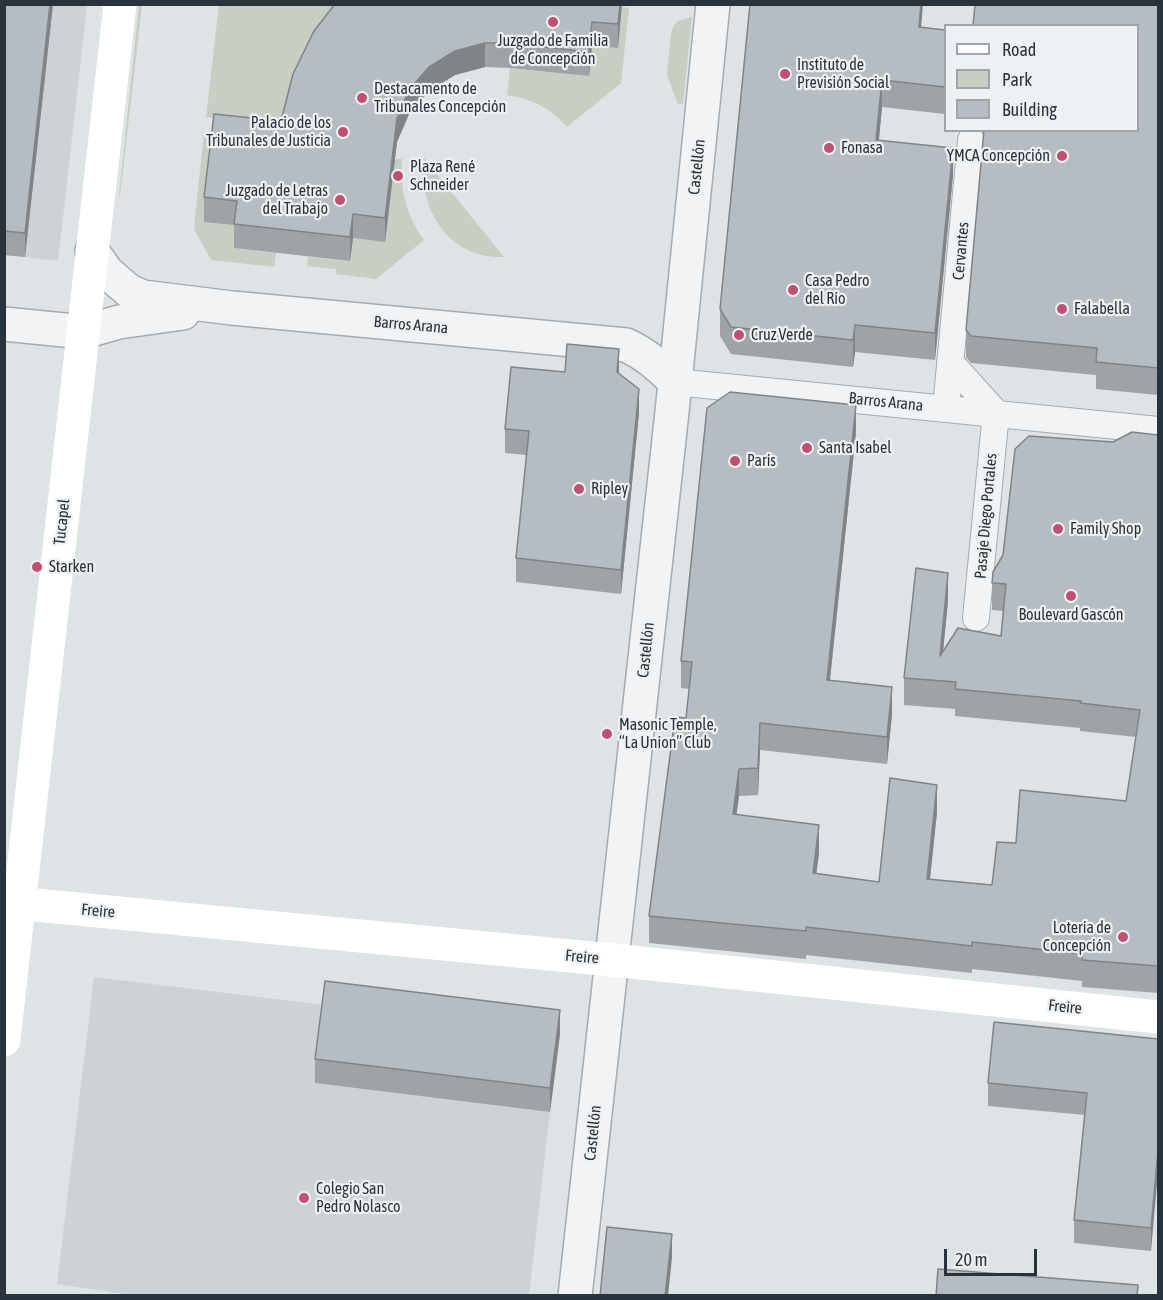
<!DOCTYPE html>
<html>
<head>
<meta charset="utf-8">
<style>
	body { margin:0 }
	#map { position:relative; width:1163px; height:1300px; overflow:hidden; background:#dee3e6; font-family:"Asap Condensed",sans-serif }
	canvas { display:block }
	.frame { position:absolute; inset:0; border:6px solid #29333b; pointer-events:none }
	.legend { position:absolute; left:944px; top:24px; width:195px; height:108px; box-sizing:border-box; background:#eef1f4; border:2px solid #9fa5aa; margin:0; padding:8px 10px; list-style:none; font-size:18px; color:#29333b }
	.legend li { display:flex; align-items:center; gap:12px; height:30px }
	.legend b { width:30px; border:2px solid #9fa5aa }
	.scale { position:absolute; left:944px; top:1249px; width:93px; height:27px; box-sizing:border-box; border:3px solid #29333b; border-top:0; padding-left:8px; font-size:18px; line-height:21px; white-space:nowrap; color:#29333b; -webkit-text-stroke:4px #eef1f4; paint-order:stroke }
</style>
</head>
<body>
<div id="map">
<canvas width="1163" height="1300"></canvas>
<div class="frame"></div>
<ul class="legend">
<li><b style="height:8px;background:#fff"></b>Road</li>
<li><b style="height:16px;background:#c6cfc1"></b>Park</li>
<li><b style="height:16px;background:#b6bdc2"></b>Building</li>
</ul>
<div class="scale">20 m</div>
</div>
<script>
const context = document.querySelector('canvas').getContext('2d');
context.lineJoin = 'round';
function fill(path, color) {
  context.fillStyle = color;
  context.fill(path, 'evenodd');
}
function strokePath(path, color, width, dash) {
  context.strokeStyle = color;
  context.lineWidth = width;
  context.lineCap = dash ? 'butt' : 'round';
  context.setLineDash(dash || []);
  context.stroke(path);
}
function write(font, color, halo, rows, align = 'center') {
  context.font = font + ' "Asap Condensed",sans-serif';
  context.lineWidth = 4.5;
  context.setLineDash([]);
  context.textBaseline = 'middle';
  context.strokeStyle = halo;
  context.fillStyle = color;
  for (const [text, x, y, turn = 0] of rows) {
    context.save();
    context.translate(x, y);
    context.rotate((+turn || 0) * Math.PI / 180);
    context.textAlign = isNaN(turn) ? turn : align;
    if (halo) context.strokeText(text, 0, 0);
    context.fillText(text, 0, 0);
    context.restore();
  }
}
const built = new Path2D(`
	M 5,5 L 87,5 L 58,261 L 5,255 Z
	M 94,977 L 325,1005 L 316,1083 L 550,1112 L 529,1295 L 138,1296 L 57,1284 Z`);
const green = new Path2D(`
	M 139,5 L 142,5 L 120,196 L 119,194 Z
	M 219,5 L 332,5 L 341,13 L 281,125 L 206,117 Z
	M 622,7 L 629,8 L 621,83 L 567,127 C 551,108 531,99 507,95 L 510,68 L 589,76 L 592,46 L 618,48 Z
	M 692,17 L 683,104 L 678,104 L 667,75 L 671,34 L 673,27 L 678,21 Z
	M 204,132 L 283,141 L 204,221 L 237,225 L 234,248 L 276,253 L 274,267 L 211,260 L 194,229 Z
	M 424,158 L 504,257 C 449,260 417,208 424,158 Z
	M 394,159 L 402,159 C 400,190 406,215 424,240 L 376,279 L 336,274 L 336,269 L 307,266 L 308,257 L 350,261 L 353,238 Z`);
const pedestrian = new Path2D(`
	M 950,362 L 996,413 L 976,618
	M 675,382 L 1158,430
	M 946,408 L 971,140`);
const minor = new Path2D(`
	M 92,251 L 107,272 L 129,291 L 143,297 L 232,308 L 626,345 C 646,354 660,366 675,382
	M 4,324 L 84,332 L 119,322 L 183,313
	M 575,1296 L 672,412 L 713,4`);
const secondary = new Path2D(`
	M 4,902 L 612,960 L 1158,1017
	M 4,1040 L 120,4`);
const wall = new Path2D(`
	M 4,4 L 53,4 L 25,257 L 4,255 Z
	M 335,4 L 622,4 L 618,48 L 592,46 L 589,76 L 510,68 L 485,67 L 455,75 L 429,91 L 409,114 L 397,142 L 385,242 L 353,238 L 350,261 L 234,248 L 234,225 L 204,222 L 204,197 L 281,121 Z
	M 750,4 L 945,30 L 945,114 L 882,107 L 879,140 L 953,175 L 935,360 L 855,352 L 853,367 L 731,354 L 720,336 L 720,309 Z
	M 1158,4 L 1158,395 L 1096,389 L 1096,375 L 971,363 L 966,357 L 966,330 L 984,133 L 982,130 L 1137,130 Z
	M 619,374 L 639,413 L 621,594 L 516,582 L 516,558 L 526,455 L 505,453 L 505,429 Z
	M 856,432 L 830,680 L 892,714 L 887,764 L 760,750 L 758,795 L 739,796 L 736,815 L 819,853 L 816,873 L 879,882 L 937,812 L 930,879 L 992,885 L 1016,843 L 1126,801 L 1136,737 L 1080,731 L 1080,728 L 955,716 L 955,709 L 904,705 L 904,678 L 948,600 L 943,651 L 1001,636 L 1003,611 L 992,610 L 992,583 L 1113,442 L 1158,435 L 1158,993 L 1082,987 L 1082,981 L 972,969 L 972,973 L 806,955 L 806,959 L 649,943 L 649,916 L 686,718 L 689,689 L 681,688 L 681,661 Z
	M 560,1034 L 550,1112 L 315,1083 L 315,1059 Z
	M 1158,1039 L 1151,1251 L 1074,1243 L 1074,1220 L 1085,1115 L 988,1106 L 988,1083 Z`);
const shadedWall = new Path2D(`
	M 50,4 L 53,4 L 25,257 L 25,233 Z
	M 620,4 L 622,4 L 618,48 L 618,24 Z
	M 921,4 L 923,4 L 919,54 L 919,27 Z
	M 592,22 L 592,46 L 589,76 L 589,52 Z
	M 485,43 L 485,67 L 455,75 L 429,91 L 409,114 L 397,142 L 385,242 L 385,218 L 397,118 L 409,90 L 429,67 L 455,51 Z
	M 882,80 L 882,107 L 876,167 L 876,140 Z
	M 953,148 L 953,175 L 935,360 L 935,333 Z
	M 353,214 L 353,238 L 350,261 L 350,237 Z
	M 855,325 L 855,352 L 853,367 L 853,340 Z
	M 619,349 L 619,372 L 617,396 L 617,372 Z
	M 639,389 L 639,413 L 621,594 L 621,570 Z
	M 856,405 L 856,432 L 827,707 L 827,680 Z
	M 948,573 L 948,600 L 940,683 L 940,656 Z
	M 892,687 L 892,714 L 887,764 L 887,737 Z
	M 760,723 L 760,750 L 758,795 L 758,768 Z
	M 739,769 L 739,796 L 733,841 L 733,814 Z
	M 937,785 L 937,812 L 927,906 L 927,879 Z
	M 819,825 L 819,853 L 813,900 L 813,873 Z
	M 560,1010 L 560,1034 L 550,1112 L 550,1088 Z
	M 1158,1150 L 1158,1173 L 1151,1251 L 1151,1228 Z
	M 672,1234 L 672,1258 L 668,1296 L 665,1296 Z`);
const building = new Path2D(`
	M 4,4 L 50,4 L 25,233 L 4,231 Z
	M 335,4 L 620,4 L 618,24 L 592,22 L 589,52 L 510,43 L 485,43 L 455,51 L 429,67 L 409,90 L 397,118 L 385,218 L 353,214 L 350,237 L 234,224 L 237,201 L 204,197 L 214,114 L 281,121 L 293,74 L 314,31 Z
	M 750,4 L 921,4 L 919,27 L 945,30 L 945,87 L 882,80 L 876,140 L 953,148 L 935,333 L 855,325 L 853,340 L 731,327 L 720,309 Z
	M 975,4 L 1158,4 L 1158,368 L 1096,362 L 1097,348 L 971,336 L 966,330 L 984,130 L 1137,130 L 1137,26 L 973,26 Z
	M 567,344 L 619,349 L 617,372 L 639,389 L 621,570 L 516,558 L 529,431 L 505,429 L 511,367 L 565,372 Z
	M 730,392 L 856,405 L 827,680 L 892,687 L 887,737 L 760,723 L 758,768 L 739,769 L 733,814 L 819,825 L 813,873 L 879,882 L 890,778 L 937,785 L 927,879 L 992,885 L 997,842 L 1016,843 L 1020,790 L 1126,801 L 1140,710 L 1080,703 L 1081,701 L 955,689 L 956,682 L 904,678 L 916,568 L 948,573 L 940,656 L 958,628 L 1001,636 L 1006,584 L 992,583 L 993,572 L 1003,555 L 1015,449 L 1029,436 L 1113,442 L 1132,432 L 1158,435 L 1158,966 L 1082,960 L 1083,954 L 972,942 L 972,946 L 806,927 L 806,931 L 649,916 L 675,717 L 686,718 L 692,662 L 681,661 L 707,408 Z
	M 325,981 L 560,1010 L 550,1088 L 315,1059 Z
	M 994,1022 L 1158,1039 L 1158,1150 L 1151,1228 L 1074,1220 L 1087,1093 L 988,1083 Z
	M 607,1227 L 672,1234 L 665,1296 L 600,1296 Z
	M 938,1269 L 1138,1285 L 1137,1296 L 936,1296 Z`);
const markers = [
	[553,22,6,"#bf5071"],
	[785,74,6,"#bf5071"],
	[362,98,6,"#bf5071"],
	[343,132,6,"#bf5071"],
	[829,148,6,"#bf5071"],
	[1062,156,6,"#bf5071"],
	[398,176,6,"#bf5071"],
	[340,200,6,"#bf5071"],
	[793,290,6,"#bf5071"],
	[1062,309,6,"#bf5071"],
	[739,335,6,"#bf5071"],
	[807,448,6,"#bf5071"],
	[735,461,6,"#bf5071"],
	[579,489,6,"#bf5071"],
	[1058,529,6,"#bf5071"],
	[37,567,6,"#bf5071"],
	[1071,596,6,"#bf5071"],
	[607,734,6,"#bf5071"],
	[1123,937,6,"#bf5071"],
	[304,1198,6,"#bf5071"]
];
const poiNames = [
	["Juzgado de Familia",553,41,"center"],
	["de Concepción",553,59,"center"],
	["Instituto de",797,65],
	["Previsión Social",797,83],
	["Destacamento de",374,89],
	["Tribunales Concepción",374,107],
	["Palacio de los",331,123,"right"],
	["Tribunales de Justicia",331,141,"right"],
	["Fonasa",841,148],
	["YMCA Concepción",1050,156,"right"],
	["Plaza René",410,167],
	["Schneider",410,185],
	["Juzgado de Letras",328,191,"right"],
	["del Trabajo",328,209,"right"],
	["Casa Pedro",805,281],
	["del Río",805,299],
	["Falabella",1074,309],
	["Cruz Verde",751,335],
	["Santa Isabel",819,448],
	["París",747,461],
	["Ripley",591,489],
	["Family Shop",1070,529],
	["Starken",49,567],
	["Boulevard Gascón",1071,615,"center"],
	["Masonic Temple,",619,725],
	["“La Union” Club",619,743],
	["Lotería de",1111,928,"right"],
	["Concepción",1111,946,"right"],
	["Colegio San",316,1189],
	["Pedro Nolasco",316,1207]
];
const streetNames = [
	["Castellón",697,167,-84],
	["Cervantes",961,251,-85],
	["Barros Arana",411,325,5],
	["Barros Arana",886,402,6],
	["Pasaje Diego Portales",986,516,-85],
	["Tucapel",62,522,-84],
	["Castellón",646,650,-84],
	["Freire",98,911,5],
	["Freire",582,957,5],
	["Freire",1065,1007,6],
	["Castellón",593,1133,-84]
];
fill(built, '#cdd2d7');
fill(green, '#c6cfc1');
strokePath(pedestrian, '#a4abaf', 28);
strokePath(minor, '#a4abaf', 36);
strokePath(pedestrian, '#f1f3f5', 26);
strokePath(minor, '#f1f3f5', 33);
strokePath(secondary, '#fff', 33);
fill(wall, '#9da3a7');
fill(shadedWall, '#7f8488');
fill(building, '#b6bdc2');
strokePath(building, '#7f8488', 1.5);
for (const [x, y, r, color] of markers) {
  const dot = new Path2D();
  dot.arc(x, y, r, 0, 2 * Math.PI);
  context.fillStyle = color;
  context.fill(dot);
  strokePath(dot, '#eef1f4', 2);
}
write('16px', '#29333b', '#eef1f4', poiNames, 'left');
write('16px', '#29333b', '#eef1f4', streetNames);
</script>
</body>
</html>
